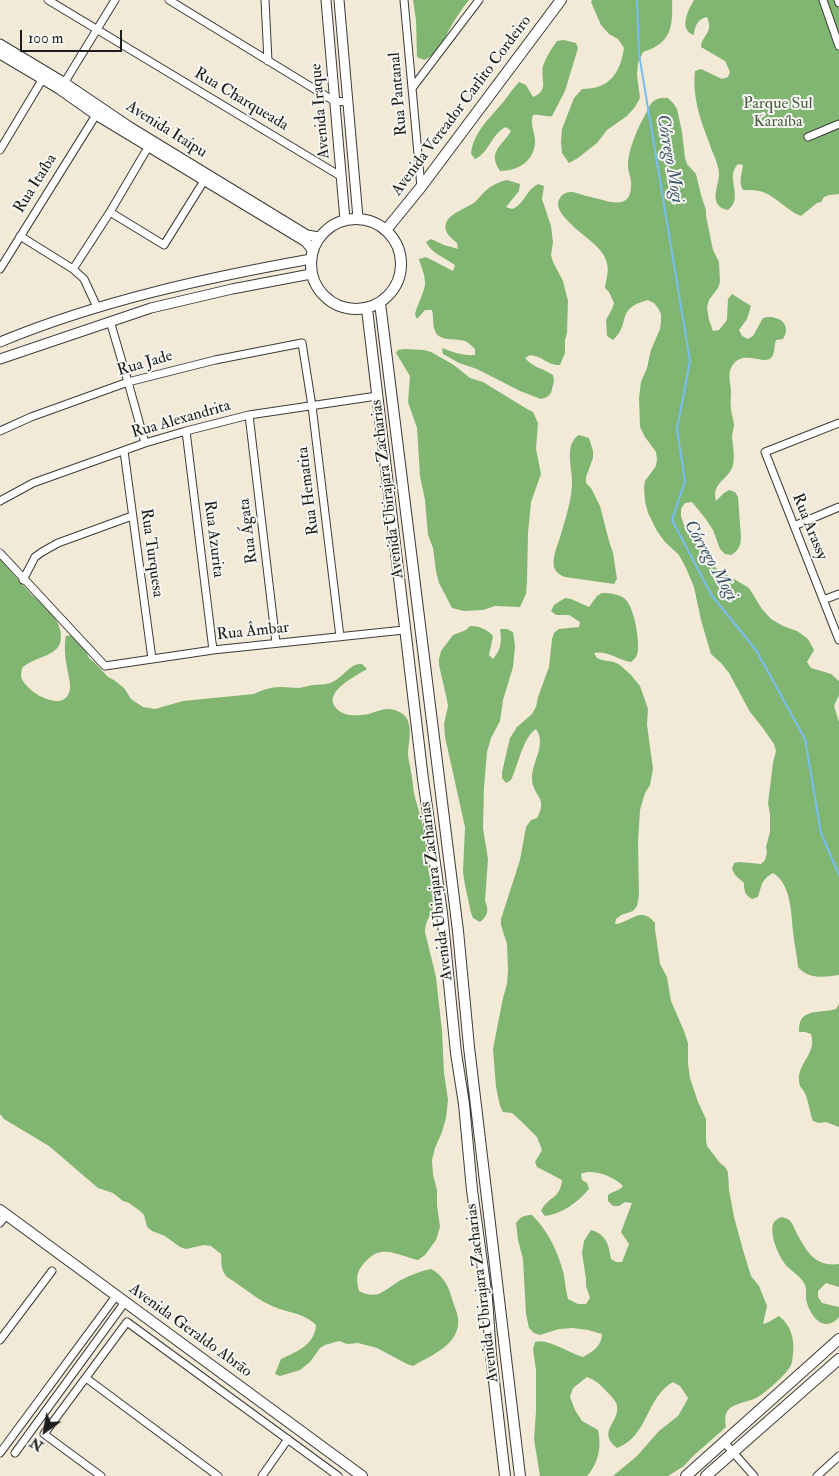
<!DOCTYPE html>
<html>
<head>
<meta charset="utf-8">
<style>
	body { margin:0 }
	#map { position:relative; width:839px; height:1476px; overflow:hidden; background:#f2e9d6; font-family:"IM FELL Double Pica",serif }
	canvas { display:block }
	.north { position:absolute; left:20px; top:1406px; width:50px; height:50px; -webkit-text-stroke:4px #f6f6f2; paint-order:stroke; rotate:212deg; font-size:14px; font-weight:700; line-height:20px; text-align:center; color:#1c1c1c }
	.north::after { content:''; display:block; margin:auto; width:18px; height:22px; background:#1c1c1c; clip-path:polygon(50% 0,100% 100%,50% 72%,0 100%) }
	.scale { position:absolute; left:20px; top:30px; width:102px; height:22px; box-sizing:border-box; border:2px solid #1c1c1c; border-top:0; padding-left:6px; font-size:15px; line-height:18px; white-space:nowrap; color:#1c1c1c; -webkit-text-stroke:4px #f6f6f2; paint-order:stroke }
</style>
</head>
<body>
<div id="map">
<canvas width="839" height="1476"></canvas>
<div class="north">N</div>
<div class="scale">100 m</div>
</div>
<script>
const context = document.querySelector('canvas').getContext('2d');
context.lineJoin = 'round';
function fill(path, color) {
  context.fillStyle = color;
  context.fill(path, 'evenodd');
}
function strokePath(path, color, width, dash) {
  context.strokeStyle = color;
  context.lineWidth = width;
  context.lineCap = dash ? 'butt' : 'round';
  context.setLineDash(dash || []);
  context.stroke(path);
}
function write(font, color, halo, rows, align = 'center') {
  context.font = font + ' "IM FELL Double Pica",serif';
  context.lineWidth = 4;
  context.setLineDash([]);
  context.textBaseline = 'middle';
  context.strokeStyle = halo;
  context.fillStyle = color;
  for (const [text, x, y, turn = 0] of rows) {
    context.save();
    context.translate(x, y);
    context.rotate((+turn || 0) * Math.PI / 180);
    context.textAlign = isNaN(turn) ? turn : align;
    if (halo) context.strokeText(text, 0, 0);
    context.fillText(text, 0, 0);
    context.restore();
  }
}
const forest = new Path2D(`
	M 413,0 L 469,0 C 463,7 458,15 453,23 C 445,36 439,54 424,60 L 417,57 L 416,20 Z
	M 592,0 L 672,0 C 673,26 672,43 643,52 L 638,63 L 637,75 L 640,98 L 635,107 L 627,116 L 607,130 L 597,143 L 578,158 L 569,163 L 562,153 L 561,142 L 562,129 L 574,98 L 582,89 C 609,89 620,74 624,48 L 618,39 L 609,34 L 601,25 L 591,2 Z
	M 694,0 L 839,0 L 839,194 L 829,195 L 824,197 L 821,202 L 817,203 L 801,216 C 787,211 777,197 763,192 C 757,190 749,190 743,190 C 738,182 742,174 743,165 L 738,164 C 724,178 745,197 728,210 C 708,206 718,188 719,175 C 719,171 718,167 717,164 C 715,156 711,150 709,142 C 700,120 692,95 695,71 L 701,69 L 722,79 L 728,77 L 730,72 L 725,61 L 701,47 C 702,34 714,34 707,17 C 697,19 695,26 694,35 C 678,30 688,10 694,0 Z
	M 564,40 L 576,43 L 578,48 L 565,91 L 552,116 C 545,117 540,114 533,115 C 530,123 534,131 535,139 C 536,160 519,171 500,171 C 487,152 502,146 511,131 L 506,127 C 492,133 489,153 475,159 L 471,154 C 473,132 491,117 504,101 C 509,95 513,88 519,82 L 526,85 L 533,97 C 550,90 540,79 543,66 C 546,57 551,49 557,41 Z
	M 661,98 L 668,98 L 673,103 L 677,109 L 682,132 L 685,158 L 687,164 L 696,174 L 701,195 L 706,210 L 706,216 L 713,250 L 719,262 L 720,282 L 718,288 L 709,300 L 707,307 L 709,320 L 713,331 L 719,330 L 727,320 L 728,299 L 732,294 L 751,306 L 747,319 L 739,330 L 742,336 L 748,339 L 753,336 L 763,318 C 777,314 793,324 783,339 L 776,340 C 774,345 775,350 773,355 C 766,369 744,347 732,366 C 727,374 731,384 731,392 C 731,397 730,402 731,408 C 731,414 734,420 734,426 C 733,430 732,434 732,438 C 733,446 735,456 733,465 C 729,480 711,482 716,501 L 724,493 L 729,490 L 735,492 L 738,497 L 741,537 C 741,546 738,551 731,555 L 725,554 L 720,549 L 713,530 L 705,518 L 692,502 L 685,503 L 681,509 L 681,516 L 684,525 L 707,559 L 717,569 L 749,588 L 762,609 L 771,619 L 783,626 L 797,631 L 808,639 L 814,650 L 807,662 L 811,668 L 831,674 L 839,681 L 839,695 L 834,706 L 839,722 L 839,975 C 825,977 809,980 798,967 C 797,955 794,943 793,931 C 791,912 791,884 773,873 C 761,880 762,885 758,897 L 752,899 C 745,895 744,891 744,883 L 735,875 L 732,869 L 734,863 L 740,862 L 761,864 L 765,860 L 767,853 L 766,847 L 770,832 L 770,814 L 768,803 L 773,763 L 776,751 L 774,744 L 762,727 L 750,712 L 729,673 L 721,663 L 711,654 L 701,620 L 694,587 L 686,568 L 679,555 L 665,542 L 657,531 L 648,513 L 645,501 L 644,487 L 645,481 L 656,466 L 657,459 L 656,452 L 645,437 L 640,427 L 639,398 L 641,382 L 647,368 L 651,350 L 660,329 L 661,321 L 661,314 L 658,308 L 654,303 L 648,300 C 614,309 632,323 613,340 L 607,336 L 606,320 L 612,309 L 614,303 L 609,292 L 605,288 C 607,274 611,268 603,254 C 596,240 548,215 560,198 C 563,193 567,192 573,192 C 582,195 591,197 599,199 C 613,203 630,208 631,187 C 632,180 629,174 628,168 C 627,153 637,129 644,117 C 649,108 650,100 661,98 Z
	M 507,180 L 520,184 L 519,191 L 506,207 L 512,209 C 524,205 525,191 538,184 L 544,186 L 542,199 L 551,226 L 553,242 L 551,255 L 553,262 L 563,281 L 568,301 L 567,333 L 565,340 L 565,353 L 560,365 C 549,366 542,356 530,355 L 525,358 C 532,367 544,369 553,375 L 554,381 L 551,393 L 547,397 L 541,399 L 520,391 L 477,369 L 459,363 L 443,354 L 442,348 C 453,352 462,356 475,355 L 475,349 C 472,346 469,343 465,341 C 456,338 439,342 435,331 C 432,324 434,317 432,310 L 425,310 L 417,319 L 415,314 C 417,306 426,288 425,283 C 425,274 421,267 419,259 L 426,257 L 453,271 L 455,265 C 445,258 431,253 426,242 L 431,239 L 444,245 L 458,249 L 457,243 C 451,238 443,232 446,223 C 450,213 467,208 475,202 C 481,196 485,190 492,186 C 497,183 502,181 507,180 Z
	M 404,349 L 424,350 L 431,352 L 454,365 L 470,378 L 483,382 L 527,409 L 533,412 L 538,423 L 536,449 L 541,474 L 531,502 L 528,533 L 527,582 L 526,594 L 520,607 L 495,606 L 483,610 L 464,611 L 452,608 L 439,583 L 436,571 L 433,548 L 428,535 L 425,500 L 420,476 L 417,428 L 408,402 L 410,376 L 396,353 L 398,350 Z
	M 579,435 L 589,438 L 593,451 L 593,458 L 586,477 L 586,483 L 591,488 L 600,506 L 609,541 L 613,553 L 617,579 L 614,584 L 565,577 C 560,575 556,573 554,567 C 552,555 558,546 561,534 C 566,517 572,499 572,481 C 572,467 564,444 579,435 Z
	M 0,559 C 11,571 21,584 33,596 C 40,602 50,610 55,618 C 60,626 64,639 58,647 C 51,657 32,658 22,668 C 22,669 21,675 21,676 C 24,691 61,713 69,693 C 72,685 68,675 67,667 C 65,657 64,646 66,636 L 73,635 L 83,644 L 89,658 L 94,662 L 108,677 L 114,680 L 124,688 L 131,699 L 143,707 L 155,709 L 183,701 L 254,694 C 262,690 271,687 280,687 C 287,687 293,688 299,688 C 305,687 310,685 315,685 C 320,684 325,685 330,683 C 344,678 349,663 362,664 L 367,669 C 356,676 322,692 336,708 C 342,715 352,716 361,715 C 371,715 380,708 390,709 C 397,710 406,714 408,721 C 412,732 408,744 408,755 C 409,763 411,770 412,778 C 413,783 413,788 414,793 C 417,806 422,819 424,833 C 426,844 426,856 428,867 C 429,877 434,887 435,896 C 435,913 425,918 425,932 L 436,977 L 442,1031 L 444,1073 L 448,1100 L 446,1118 L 442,1132 L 435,1148 L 432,1160 L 433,1175 L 437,1190 L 437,1205 L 440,1227 L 436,1240 L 425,1255 L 418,1260 C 399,1256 382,1243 366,1261 C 356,1272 356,1277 359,1291 C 379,1301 385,1289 401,1280 C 410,1275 421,1271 431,1269 C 443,1275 449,1287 452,1299 C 454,1306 457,1311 458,1318 C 461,1344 432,1355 413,1366 L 407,1364 L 377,1348 L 358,1343 L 347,1344 L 339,1341 L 325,1345 L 320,1348 L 310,1362 L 300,1370 L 280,1376 L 275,1374 L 281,1359 C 296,1352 315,1345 316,1325 C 303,1312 286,1313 270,1305 C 255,1298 242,1286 227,1277 C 220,1269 222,1264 221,1254 L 211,1246 L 204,1245 L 186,1249 L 180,1247 L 165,1236 L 152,1231 L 147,1227 L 144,1215 L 140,1211 L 129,1203 L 123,1201 L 113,1193 L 98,1188 L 49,1146 L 4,1119 L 0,1114 Z
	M 602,593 C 609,593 620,594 625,599 C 634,607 639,637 638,649 C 638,655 635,659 631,662 C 618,660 607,650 594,653 L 597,658 L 602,660 L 614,662 L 620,665 L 631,675 L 640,686 L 648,709 L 647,725 L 653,769 L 650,785 L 645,793 L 640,810 L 638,841 L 639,895 L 637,906 L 633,911 L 621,915 L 616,919 L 615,924 C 631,923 640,905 655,923 L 655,929 L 660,964 L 667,977 L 671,1001 L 684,1031 L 688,1043 L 688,1064 L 690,1078 L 698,1102 L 706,1119 L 706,1140 L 707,1146 L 720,1163 L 725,1167 L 728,1172 L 729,1190 L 734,1217 L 743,1250 L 751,1276 L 759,1286 L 767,1306 L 763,1324 C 769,1323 773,1319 779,1316 C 791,1325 795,1340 793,1354 C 792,1358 793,1361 791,1365 C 786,1375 767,1391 758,1397 C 749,1402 737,1402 729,1409 C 724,1414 725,1420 726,1427 L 692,1457 L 684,1466 L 668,1476 L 613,1476 L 637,1456 L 659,1431 L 678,1416 L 685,1404 L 688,1398 L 680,1386 L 673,1382 C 646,1397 648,1437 617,1448 C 596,1432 620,1422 617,1406 C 616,1400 610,1395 606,1391 C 600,1384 595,1380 587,1377 L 573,1388 L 570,1397 L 575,1410 L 582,1421 L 598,1430 C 602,1447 598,1464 587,1476 L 540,1476 L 534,1439 L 536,1412 L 536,1370 L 533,1349 L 535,1342 C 547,1338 569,1353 583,1357 C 592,1352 602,1346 602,1334 L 588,1330 L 573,1328 L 559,1329 L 540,1335 L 534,1333 L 529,1328 L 526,1314 L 523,1259 L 518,1240 L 516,1223 C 520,1217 524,1215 532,1215 C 549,1232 558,1252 564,1275 C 565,1283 566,1291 568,1299 L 578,1304 L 586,1304 L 590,1298 L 586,1286 L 586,1279 L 582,1253 L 584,1241 L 591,1230 C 606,1234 609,1245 611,1259 L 616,1262 L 622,1262 L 629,1244 L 621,1232 L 632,1203 L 625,1202 L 619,1206 L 613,1206 L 608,1201 L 608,1195 C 613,1191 619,1191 623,1186 C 614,1177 593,1168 581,1174 L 582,1180 L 587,1183 L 589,1189 C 578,1202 562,1214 545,1216 L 541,1211 C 548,1196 560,1200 562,1180 L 537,1167 L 535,1162 L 542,1150 L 537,1137 L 522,1122 L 512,1113 L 503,1112 L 500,1106 L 496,1087 L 493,1049 L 503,998 L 507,984 L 508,970 L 507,944 L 501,925 L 501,919 L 520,860 L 526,827 L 531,820 L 537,818 C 549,796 532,797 532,778 C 532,761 547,745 536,729 C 523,737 518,766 511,780 L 506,783 L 502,778 L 502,772 L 510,738 L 517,727 L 532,714 L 536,707 L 538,697 L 549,667 L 552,639 L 554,633 L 559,629 L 579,627 L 580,622 L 569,615 L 556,615 L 551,611 L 554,605 L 565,598 L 571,599 L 589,607 L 597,596 Z
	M 470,626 C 479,626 487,629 493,636 L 489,655 L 493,659 C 501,650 502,641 500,629 L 507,629 L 513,632 L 515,646 L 513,667 L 503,700 L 500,721 L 491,738 L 487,752 L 484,787 L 483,828 L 488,859 L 485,901 C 489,910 488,916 480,922 L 473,918 L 471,913 L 465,885 L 463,872 L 465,827 L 445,737 L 444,724 L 448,706 L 447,700 L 439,665 L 439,659 L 441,651 L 453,635 L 466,630 Z
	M 839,1004 L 839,1127 L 826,1122 L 819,1123 L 813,1121 C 809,1111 809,1099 803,1090 C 800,1086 799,1085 799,1080 C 798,1062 817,1054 811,1034 L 805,1032 L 799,1032 C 798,1007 819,1014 836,1009 Z
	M 782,1217 C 784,1218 787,1218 789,1220 C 793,1223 795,1230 797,1234 C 808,1253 815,1267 839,1264 L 839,1287 L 826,1283 L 818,1291 L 818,1297 L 822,1303 L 839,1307 L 839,1317 C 836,1321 831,1324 826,1324 C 816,1324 807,1308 806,1298 C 806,1293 807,1288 804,1283 C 799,1274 788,1270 783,1261 C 777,1252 770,1234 773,1224 C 775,1220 778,1218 782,1217 Z`);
const stream = new Path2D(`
	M 637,0 L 639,54 L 690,361 L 677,429 L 685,481 L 672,520 L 712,596 L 756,650 L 805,739 L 821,833 L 839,875`);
const minor = new Path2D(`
	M 48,0 L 342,177
	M 169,0 L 334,101 L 347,102
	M 265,0 L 268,61
	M 404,0 L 421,187
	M 823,0 L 839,46
	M 838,0 L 839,3
	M 63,85 L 115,0
	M 413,87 L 479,0
	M 808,137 L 839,124
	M 0,150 L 45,75
	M 110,212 L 164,245 L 207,176
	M 20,236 L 73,269 L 84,279 L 97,307
	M 0,269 L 96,115
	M 73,269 L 110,212 L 150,144
	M 110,321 L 128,382 L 145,443
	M 249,415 L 276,643
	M 839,423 L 765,452 L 839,640
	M 0,431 L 31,417 L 128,382 L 215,360 L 302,343 L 312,406 L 340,637
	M 186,431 L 213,650
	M 124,451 L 152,659
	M 0,501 L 33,483 L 145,443 L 186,431 L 249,415 L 377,396
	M 794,526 L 839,507
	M 0,553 L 105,666 L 213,650 L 404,630
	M 23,580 L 35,557 L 42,552 L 58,543 L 132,516
	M 823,600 L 839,594
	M 0,1223 L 6,1215
	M 0,1340 L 52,1271
	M 86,1378 L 218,1476
	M 724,1442 L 754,1476
	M 0,1453 L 116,1296
	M 15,1453 L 125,1302
	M 101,1476 L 44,1434 L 127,1322 L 338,1476
	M 262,1476 L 288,1439
	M 817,1476 L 839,1456`);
const tertiary = new Path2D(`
	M 326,0 L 345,220
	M 339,0 L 358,218
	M 0,44 L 65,83 L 130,127 L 307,235 L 319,237
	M 0,54 L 59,89 L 96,115 L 306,242 L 312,250
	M 0,342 C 99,301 205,278 311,259
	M 0,359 L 151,308 L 232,289 L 311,274`);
const secondary = new Path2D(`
	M311 264a45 45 0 1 1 90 0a45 45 0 1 1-90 0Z
	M 386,230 L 421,187 L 561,0
	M 380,303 L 458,931 L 469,1047 L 520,1476
	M 367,309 L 423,779 L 442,913 L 456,1053 L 464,1104 L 472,1190 L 487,1299 L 491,1355 L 505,1476
	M 0,1210 L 362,1476
	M 686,1476 L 839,1339
	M 706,1476 L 839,1359`);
const streetNames = [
	["Rua Pantanal",399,94,-95],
	["Rua Charqueada",241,100,31],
	["Avenida Vereador Carlito Cordeiro",462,106,-53],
	["Avenida Iraque",321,111,-95],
	["Avenida Itaipu",166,130,32],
	["Rua Itaíba",36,184,-58],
	["Rua Jade",145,364,-16],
	["Rua Alexandrita",181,420,-16],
	["Avenida Ubirajara Zacharias",388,489,-97],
	["Rua Hematita",309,491,-97],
	["Rua Arassy",809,527,68],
	["Rua Ágata",249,531,-97],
	["Rua Azurita",213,539,83],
	["Rua Turquesa",151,553,82],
	["Rua Âmbar",253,632,-6],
	["Avenida Ubirajara Zacharias",437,891,-97],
	["Avenida Ubirajara Zacharias",483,1293,-97],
	["Avenida Geraldo Abrão",190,1331,36]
];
const parkNames = [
	["Parque Sul",778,105],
	["Karaíba",778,123]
];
const waterNames = [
	["Córrego Mogi",669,159,80],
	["Córrego Mogi",710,561,60]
];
fill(forest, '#81b672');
strokePath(stream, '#7abdf0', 2);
strokePath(minor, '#3c3b38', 9);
strokePath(tertiary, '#3c3b38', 11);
strokePath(secondary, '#3c3b38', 12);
strokePath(minor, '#fff', 7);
strokePath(tertiary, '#fff', 9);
strokePath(secondary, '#fff', 10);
write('16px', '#1c1c1c', '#f6f6f2', streetNames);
write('16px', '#4b5d40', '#f6f6f2', parkNames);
write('italic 18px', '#3d5466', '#f6f6f2', waterNames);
</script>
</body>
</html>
